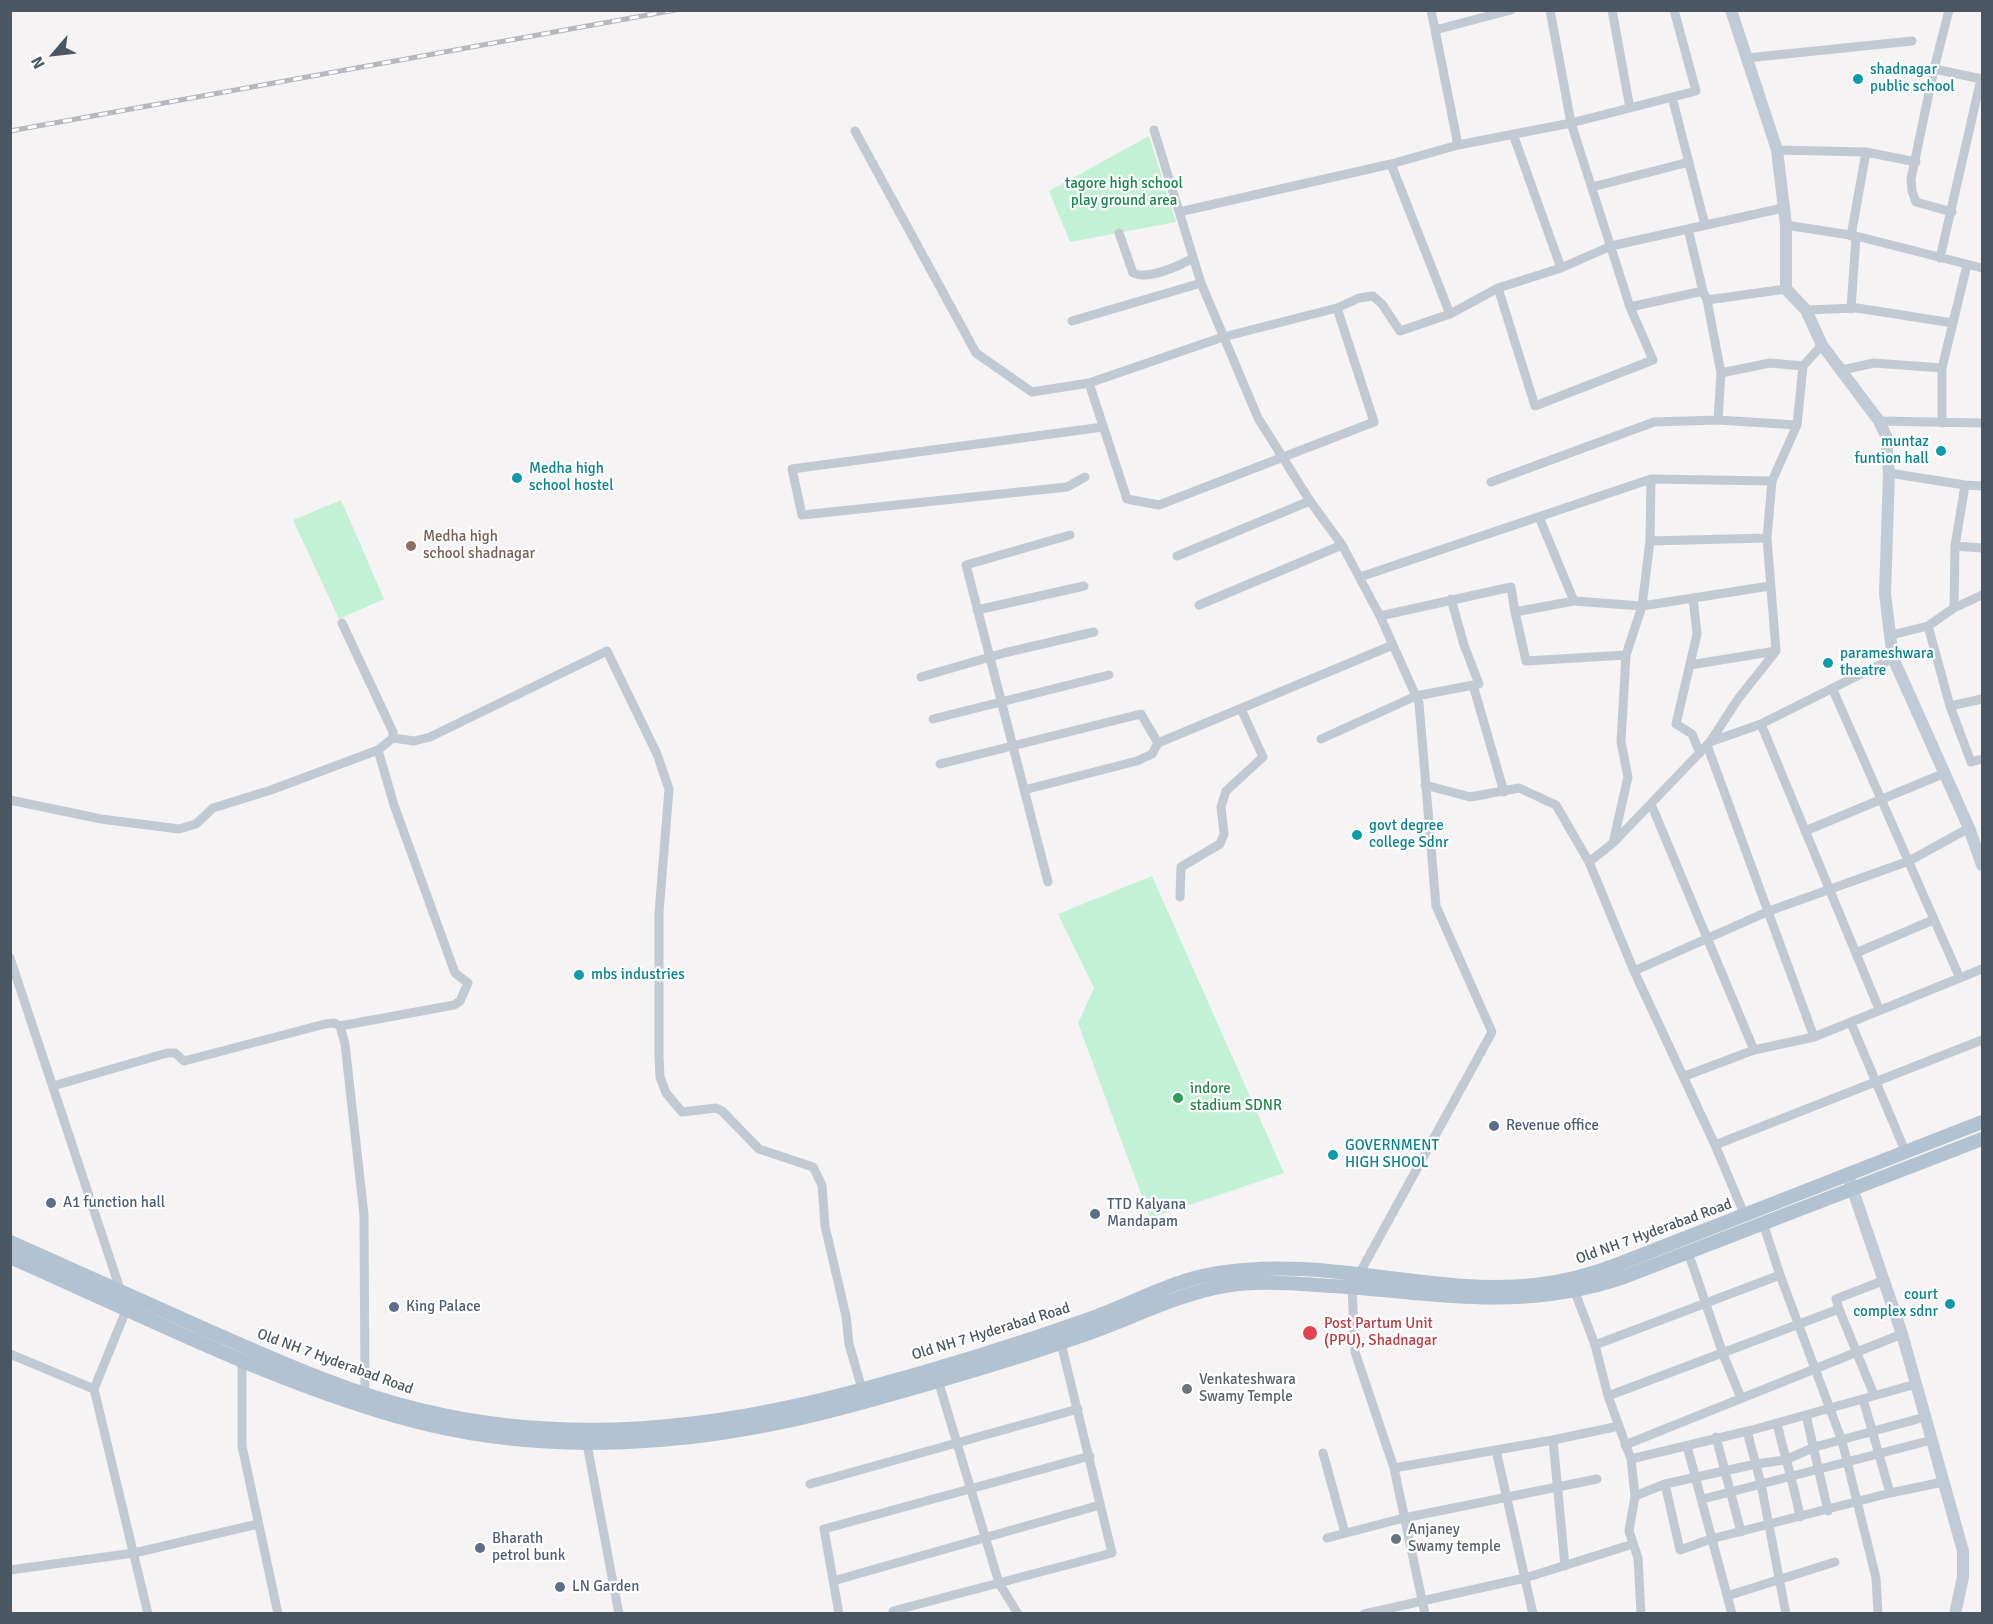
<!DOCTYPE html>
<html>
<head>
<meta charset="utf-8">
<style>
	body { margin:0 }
	#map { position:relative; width:1993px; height:1624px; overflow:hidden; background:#f5f3f3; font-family:Signika,sans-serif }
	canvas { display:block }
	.frame { position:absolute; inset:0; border:12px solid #4a5661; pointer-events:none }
	.north { position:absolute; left:24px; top:24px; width:60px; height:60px; -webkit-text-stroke:4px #fff; paint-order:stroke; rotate:242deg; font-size:16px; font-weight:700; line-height:24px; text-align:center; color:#4a5661 }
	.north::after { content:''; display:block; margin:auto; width:21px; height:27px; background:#4a5661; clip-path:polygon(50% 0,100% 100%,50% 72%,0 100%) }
</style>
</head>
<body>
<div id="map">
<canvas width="1993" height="1624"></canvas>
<div class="frame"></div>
<div class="north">N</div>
</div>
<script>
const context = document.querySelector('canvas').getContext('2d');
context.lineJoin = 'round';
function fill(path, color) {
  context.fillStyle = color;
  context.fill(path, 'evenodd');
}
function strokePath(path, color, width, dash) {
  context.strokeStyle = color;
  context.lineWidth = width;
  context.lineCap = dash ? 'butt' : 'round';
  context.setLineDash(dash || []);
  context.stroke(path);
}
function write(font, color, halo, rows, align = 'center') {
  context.font = font + ' Signika,sans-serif';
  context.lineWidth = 4.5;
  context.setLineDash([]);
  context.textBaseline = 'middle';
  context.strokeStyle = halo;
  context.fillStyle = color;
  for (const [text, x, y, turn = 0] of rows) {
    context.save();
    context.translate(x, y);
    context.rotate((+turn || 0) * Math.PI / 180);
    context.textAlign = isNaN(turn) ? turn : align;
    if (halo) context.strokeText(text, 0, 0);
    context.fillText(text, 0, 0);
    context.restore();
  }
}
const green = new Path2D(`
	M 1149,136 L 1176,222 L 1070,242 L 1049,191 Z
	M 341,500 L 384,599 L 339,619 L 293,520 Z
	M 1152,876 L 1284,1173 L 1150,1218 L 1078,1023 L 1094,988 L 1058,914 Z`);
const street = new Path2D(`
	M 1431,10 L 1458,145
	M 1550,10 L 1571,123 L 1630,307 L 1653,360 L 1535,406 L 1498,288 L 1561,268 L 1611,246 L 1783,208
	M 1612,10 L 1630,108
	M 1949,10 L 1934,69 L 1982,79
	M 1435,30 L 1511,10
	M 1747,58 L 1912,41
	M 1934,69 L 1911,179 L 1912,191 L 1916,202 L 1952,212
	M 1672,97 L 1705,225
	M 1154,130 L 1201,283 L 1258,418 L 1310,501 L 1342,545 L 1380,616 L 1419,703 L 1436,906 L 1492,1032 L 1352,1287 L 1355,1352 L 1394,1468 L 1425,1614
	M 855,131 L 976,353 L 1032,392 L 1089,383 L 1127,499 L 1159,505 L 1374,422 L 1337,308
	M 1513,134 L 1561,268
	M 1777,150 L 1866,152 L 1916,162
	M 1592,187 L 1689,162
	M 1179,212 L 1391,164
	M 1786,225 L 1856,236 L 1982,268
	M 1688,229 L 1703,291
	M 1119,233 L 1133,273 C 1149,280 1179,266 1193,258
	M 1851,236 L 1866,152
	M 1940,258 L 1981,79
	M 1498,288 L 1450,314 L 1391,164 L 1458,145 L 1571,123 L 1696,91 L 1674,10
	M 1707,300 L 1721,373 L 1718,420 L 1797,425 L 1803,366 L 1822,345
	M 1630,307 L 1703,291 L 1707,300 L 1786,289
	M 1851,309 L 1856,236
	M 1806,310 L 1857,308 L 1953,323
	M 1072,321 L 1201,283
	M 1842,370 L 1874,363 L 1942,368 L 1967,265
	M 1721,373 L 1770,363 L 1803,366
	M 1089,383 L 1223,337 L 1337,308 L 1359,298 L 1373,296 L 1382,304 L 1400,331 L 1450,314
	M 1879,421 L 1982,423
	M 1942,423 L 1942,368
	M 1889,473 L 1965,485 L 1982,486
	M 1085,477 L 1067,487 L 802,515 L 792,469 L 1103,427
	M 1491,482 L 1654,422 L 1718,420
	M 1965,485 L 1955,546 L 1982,548
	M 1539,517 L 1574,601
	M 1650,541 L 1767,538 L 1772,481
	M 1177,556 L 1310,501
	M 1360,577 L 1651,479 L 1772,481 L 1797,425
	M 1693,598 L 1697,634 L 1676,724 L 1692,734 L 1700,753
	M 1199,605 L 1342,545
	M 1954,608 L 1955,546
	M 977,610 L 1084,586
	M 1515,612 L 1526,661 L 1626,655
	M 1380,616 L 1511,587 L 1515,612 L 1574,601 L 1642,606 L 1770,586
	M 1928,626 L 1950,706 L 1982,699
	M 1891,635 L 1928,626 L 1954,608 L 1982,595
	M 1690,665 L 1776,651
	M 921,677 L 1004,653 L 1094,632
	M 1473,685 L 1504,792
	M 1833,690 L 1959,976
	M 1950,706 L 1971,762 L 1982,759
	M 933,719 L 1109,675
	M 1761,724 L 1879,1009
	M 393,738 L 414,741 L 430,737 L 607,651 L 657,754 L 669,789 L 659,913 L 659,1056 L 660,1077 L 666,1093 L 682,1112 L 716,1108 L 722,1111 L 759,1149 L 813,1167 L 822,1185 L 825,1226 L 846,1316 L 849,1344 L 862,1389
	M 1321,739 L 1416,696 L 1479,684 L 1464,645 L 1451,599
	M 1710,742 L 1738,699 L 1776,651 L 1767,538
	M 1707,745 L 1814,1037
	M 940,764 L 1141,714 L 1158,743
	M 1425,785 L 1470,797 L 1519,788 L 1556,805 L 1589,862 L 1613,843 L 1628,777 L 1621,742 L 1626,655 L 1642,606 L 1650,541 L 1651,479
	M 1024,790 L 1137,761 L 1152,754 L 1158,743 L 1393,645
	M 10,800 L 101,819 L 179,829 L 196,824 L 213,808 L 271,790 L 378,750 L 393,738 L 393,732 L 342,623
	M 1651,804 L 1754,1050
	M 1805,831 L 1945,773
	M 1615,841 L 1710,742 L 1761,724 L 1893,658
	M 1589,862 L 1634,971 L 1715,1145
	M 1048,882 L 966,565 L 1070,535
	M 1180,897 L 1181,867 L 1220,844 L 1224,834 L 1221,807 L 1226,791 L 1263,757 L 1241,709
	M 1856,953 L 1933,920
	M 10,958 L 121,1292
	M 1634,971 L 1769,911 L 1909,861 L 1969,828
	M 1851,1023 L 1906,1153
	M 340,1026 L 454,1005 L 460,1001 L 468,983 L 455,973 L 394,805 L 378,750
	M 1685,1076 L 1754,1050 L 1814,1037 L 1982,969
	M 53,1086 L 167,1053 L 175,1053 L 184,1061 L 325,1024 L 334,1023 L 340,1026 L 345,1044 L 364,1215 L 365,1394
	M 1745,1216 L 1715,1145 L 1982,1040
	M 1763,1223 L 1780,1275 L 1842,1441 L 1876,1578 L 1878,1614
	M 1688,1252 L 1723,1354 L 1741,1398
	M 1575,1292 L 1595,1345 L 1608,1396 L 1631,1459 L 1635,1496 L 1629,1531 L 1638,1558 L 1641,1614
	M 127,1308 L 94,1389 L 148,1614
	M 1839,1309 L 1874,1395
	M 1595,1345 L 1780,1275
	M 10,1354 L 94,1389
	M 242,1360 L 242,1446 L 278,1614
	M 938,1380 L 999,1583 L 1018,1614
	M 1608,1396 L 1839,1309 L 1836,1299 L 1885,1280
	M 1863,1399 L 1890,1493
	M 1806,1415 L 1828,1511
	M 1777,1423 C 1784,1455 1794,1484 1800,1517
	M 1747,1431 L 1761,1484 L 1786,1614
	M 1716,1437 L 1741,1532
	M 586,1439 L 619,1614
	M 1553,1440 L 1619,1426
	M 1625,1445 L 1902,1334
	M 1687,1446 L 1732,1614
	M 1496,1450 L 1553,1440 L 1565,1566
	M 1323,1453 L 1345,1533
	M 1631,1459 L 1752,1430 L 1916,1384
	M 1394,1468 L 1496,1450 L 1533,1614
	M 810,1484 L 1078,1409
	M 1665,1484 L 1680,1550 L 1711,1539 L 1890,1493 L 1943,1482
	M 1635,1496 L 1665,1484 L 1756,1464 L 1785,1460 L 1815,1447 L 1925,1417
	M 1703,1499 L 1932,1440
	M 1327,1538 L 1404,1518 L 1597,1479
	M 10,1570 L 134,1553 L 258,1524
	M 833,1581 L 1100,1505
	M 1727,1596 L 1835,1562
	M 893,1611 L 1112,1553 L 1061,1343
	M 839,1614 L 824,1529 L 1090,1456
	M 1364,1614 L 1525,1578 L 1633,1544`);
const secondary = new Path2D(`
	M 1731,10 L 1777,150 L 1786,225 L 1786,289 L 1806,310 L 1822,345 L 1879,421 L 1886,436 L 1889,473 L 1885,594 L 1893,658 L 1969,828 L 1982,865
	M 1848,1176 L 1902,1334 L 1963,1551 L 1963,1577 L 1955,1614`);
const primary = new Path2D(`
	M 10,1242 C 77,1272 143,1302 209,1331 C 278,1361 348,1393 421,1410 C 568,1446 716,1429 860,1390 C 938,1369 1016,1345 1092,1318 C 1134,1303 1173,1280 1218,1273 C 1324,1255 1431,1296 1535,1285 C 1563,1282 1590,1275 1616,1265 L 1982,1122
	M 10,1257 C 138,1313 265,1379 399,1417 C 553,1461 712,1445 864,1402 C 937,1382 1010,1361 1081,1336 C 1129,1320 1174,1295 1224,1286 C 1260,1280 1297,1284 1333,1286 C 1439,1293 1520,1312 1624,1277 L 1982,1139`);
const rail = new Path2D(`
	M 10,131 L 675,10`);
const markers = [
	[1858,79,6,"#0f9aa8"],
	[1941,451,6,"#0f9aa8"],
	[517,478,6,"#0f9aa8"],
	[411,546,6,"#8d6e63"],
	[1828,663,6,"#0f9aa8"],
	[1357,835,6,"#0f9aa8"],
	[579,975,6,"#0f9aa8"],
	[1178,1098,6,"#2e9e5b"],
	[1494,1126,6,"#5c6f8a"],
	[1333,1155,6,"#0f9aa8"],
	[51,1203,6,"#5c6f8a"],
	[1095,1214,6,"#5c6f8a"],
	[1950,1304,6,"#0f9aa8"],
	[394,1307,6,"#5c6f8a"],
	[1310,1333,8,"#e0444e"],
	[1187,1389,6,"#6b7280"],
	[1396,1539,6,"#6b7280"],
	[480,1548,6,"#5c6f8a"],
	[560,1587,6,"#5c6f8a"]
];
const cultureNames = [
	["shadnagar",1870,70],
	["public school",1870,87],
	["muntaz",1929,442,"right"],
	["funtion hall",1929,459,"right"],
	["Medha high",529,469],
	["school hostel",529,486],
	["parameshwara",1840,654],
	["theatre",1840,671],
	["govt degree",1369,826],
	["college Sdnr",1369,843],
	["mbs industries",591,975],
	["GOVERNMENT",1345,1146],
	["HIGH SHOOL",1345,1163],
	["court",1938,1295,"right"],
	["complex sdnr",1938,1312,"right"]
];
const parkNames = [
	["tagore high school",1124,184],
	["play ground area",1124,201]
];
const educationNames = [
	["Medha high",423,537],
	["school shadnagar",423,554]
];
const leisureNames = [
	["indore",1190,1089],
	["stadium SDNR",1190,1106]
];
const serviceNames = [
	["Revenue office",1506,1126],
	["A1 function hall",63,1203],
	["TTD Kalyana",1107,1205],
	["Mandapam",1107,1222],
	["King Palace",406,1307],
	["Bharath",492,1539],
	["petrol bunk",492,1556],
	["LN Garden",572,1587]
];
const streetNames = [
	["Old NH 7 Hyderabad Road",1654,1232,-20],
	["Old NH 7 Hyderabad Road",991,1332,-17],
	["Old NH 7 Hyderabad Road",335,1362,20]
];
const healthNames = [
	["Post Partum Unit",1324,1324],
	["(PPU), Shadnagar",1324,1341]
];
const worshipNames = [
	["Venkateshwara",1199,1380],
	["Swamy Temple",1199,1397],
	["Anjaney",1408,1530],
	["Swamy temple",1408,1547]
];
fill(green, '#c3f1d5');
strokePath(street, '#c1cad2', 9);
strokePath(secondary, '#c1cbd6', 12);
strokePath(primary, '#b3c2d1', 14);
strokePath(rail, '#b5b8bd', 5);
strokePath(rail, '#fff', 3, [9]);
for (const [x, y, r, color] of markers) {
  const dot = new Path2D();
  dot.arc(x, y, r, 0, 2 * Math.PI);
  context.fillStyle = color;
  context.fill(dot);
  strokePath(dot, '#fff', 2);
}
write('15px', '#0d838f', '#fff', cultureNames, 'left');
write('15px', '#17864f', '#fff', parkNames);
write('15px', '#785e54', '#fff', educationNames, 'left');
write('15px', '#27864d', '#fff', leisureNames, 'left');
write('15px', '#4e5e75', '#fff', serviceNames, 'left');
write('15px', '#4a5661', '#fff', streetNames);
write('15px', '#be3a42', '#fff', healthNames, 'left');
write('15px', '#5b616d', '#fff', worshipNames, 'left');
</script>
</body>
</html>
